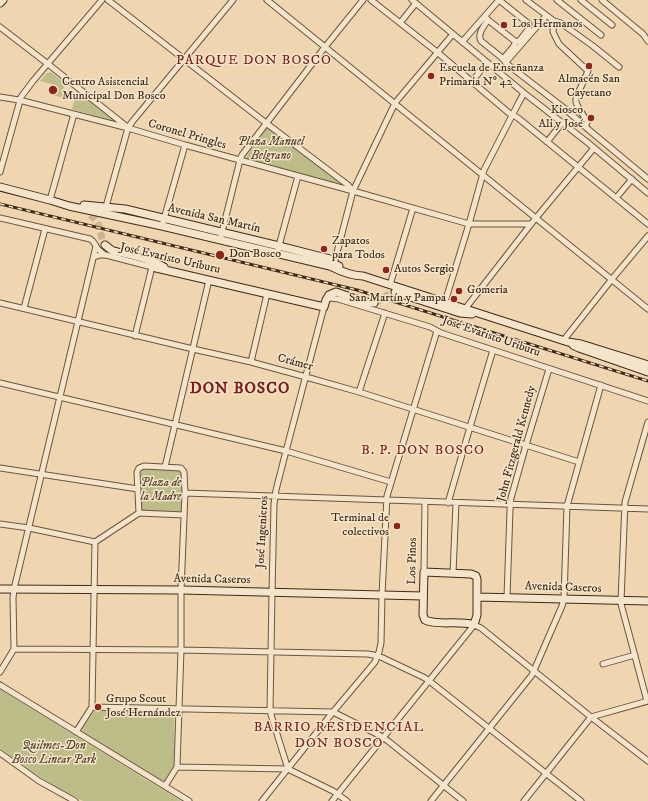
<!DOCTYPE html>
<html>
<head>
<meta charset="utf-8">
<style>
	body { margin:0 }
	canvas { display:block; background:#efd6b1 }
</style>
</head>
<body>
<canvas width="648" height="801"></canvas>
<script>
const context = document.querySelector('canvas').getContext('2d');
context.lineJoin = 'round';
function fill(path, color) {
  context.fillStyle = color;
  context.fill(path, 'evenodd');
}
function strokePath(path, color, width, dash) {
  context.strokeStyle = color;
  context.lineWidth = width;
  context.lineCap = dash ? 'butt' : 'round';
  context.setLineDash(dash || []);
  context.stroke(path);
}
function write(font, color, halo, rows, align = 'center') {
  context.font = font + ' "IM FELL DW Pica",serif';
  context.lineWidth = 3;
  context.setLineDash([]);
  context.textBaseline = 'middle';
  context.strokeStyle = halo;
  context.fillStyle = color;
  for (const [text, x, y, turn = 0] of rows) {
    context.save();
    context.translate(x, y);
    context.rotate((+turn || 0) * Math.PI / 180);
    context.textAlign = isNaN(turn) ? turn : align;
    if (halo) context.strokeText(text, 0, 0);
    context.fillText(text, 0, 0);
    context.restore();
  }
}
const green = new Path2D(`
	M 51,72 L 65,83 L 62,93 L 65,94 L 64,98 L 49,94 L 51,84 L 40,81 L 47,73 Z
	M 77,90 L 120,123 L 72,109 Z
	M 267,127 L 339,181 L 338,184 L 244,160 Z
	M 141,467 L 183,469 L 184,515 L 139,513 L 138,470 Z
	M 0,689 L 181,801 L 83,801 C 53,787 26,768 0,748 Z
	M 95,710 L 172,711 L 174,713 L 175,763 L 165,781 L 160,782 L 83,733 L 82,729 Z`);
const secondaryTunnel = new Path2D(`
	M 90,215 C 103,224 98,233 105,245
	M 374,303 C 382,301 387,293 395,292`);
const street = new Path2D(`
	M 108,0 L 266,123 L 348,185 L 353,191
	M 267,0 L 648,309
	M 371,0 L 437,52 L 509,113 L 518,118 L 648,224
	M 412,0 L 524,93 L 587,142 L 648,193
	M 499,0 L 529,24 L 529,28 L 520,40 L 516,42 L 513,47 L 503,59
	M 526,0 L 554,21 L 561,23 L 593,46 L 619,67
	M 557,0 L 601,35
	M 581,0 L 612,25
	M 602,0 L 643,34 L 648,41
	M 485,16 L 488,20 C 484,26 477,34 481,41 L 501,57 L 507,64 L 564,108 L 589,130 L 648,179
	M 488,20 L 516,42
	M 554,21 L 553,32 L 559,44 L 588,71 L 576,98 L 576,102 L 578,107 L 587,121 L 587,123 L 584,126
	M 400,23 L 416,3
	M 0,27 L 48,64 L 126,126
	M 462,42 L 499,0
	M 506,62 L 546,16
	M 472,82 L 487,62
	M 0,97 L 19,100 L 128,128 L 185,145 L 353,191 L 469,224 L 531,224
	M 547,142 L 562,123
	M 0,172 L 21,97 L 33,81 L 102,0
	M 616,198 L 632,179
	M 50,200 L 74,114
	M 105,210 L 128,128 L 132,122 L 233,0
	M 0,218 L 90,239 C 94,241 94,243 96,246 C 98,250 101,252 105,255
	M 162,226 L 185,145
	M 220,240 L 240,160 L 242,155 L 325,47 L 363,0
	M 277,253 L 298,176
	M 94,257 L 100,255 L 106,255 L 152,267 L 135,336
	M 334,264 L 353,191 L 395,103 L 453,34
	M 390,285 L 413,208
	M 326,300 L 330,298 L 338,299 L 430,327 L 441,333 L 648,401
	M 445,302 L 469,224 L 484,170 L 518,104 L 524,93
	M 0,303 L 193,349 L 251,362 L 306,377 L 359,392 L 579,462
	M 24,308 L 45,229
	M 465,309 L 531,224 L 594,148
	M 563,341 L 612,279 L 648,236
	M 251,362 L 267,294
	M 0,383 L 286,451 L 391,482
	M 359,392 L 385,313
	M 165,467 L 209,280
	M 0,468 L 138,489
	M 185,493 L 648,509
	M 448,503 L 470,427 L 493,350
	M 139,513 L 184,515
	M 0,524 L 29,528 L 95,542
	M 424,572 L 425,502
	M 453,573 L 456,503
	M 507,597 L 510,510 L 511,498 L 526,445 L 549,369
	M 14,649 L 181,650 L 368,654 L 378,656 L 383,658 L 425,678 L 433,684 L 581,801
	M 603,664 L 635,655
	M 0,672 L 14,649 L 13,598 L 14,589 L 96,246
	M 0,685 L 189,801
	M 647,701 L 621,604 L 621,601 L 625,502 L 648,422
	M 92,707 L 333,712 L 379,735 L 388,741 L 463,801
	M 76,732 L 92,707 L 95,542 L 139,513 L 137,472 L 139,468 L 144,466 L 181,468 L 184,472 L 185,493 L 181,590 L 181,650 L 177,767 L 165,786
	M 0,753 L 39,781 L 75,801
	M 177,767 L 288,769 L 333,791 L 347,801
	M 288,769 L 272,718 L 270,711 L 272,593 L 274,504 L 276,490 L 286,451 L 324,307
	M 262,801 L 333,712 L 375,662 L 379,652 L 381,643 L 382,595 L 387,496 L 437,331
	M 332,801 L 474,625 L 481,628 L 591,717 L 648,761
	M 431,801 L 532,675 L 562,606 L 564,599 L 567,506 L 601,385
	M 524,801 L 591,717 L 648,701`);
const secondary = new Path2D(`
	M 0,3 L 3,0
	M 0,187 L 50,200 L 69,206 L 162,226 L 330,266 C 340,271 351,276 363,276 L 568,342 L 581,344 L 648,365
	M 84,205 L 125,209 L 279,246 L 330,259 L 334,264 L 339,266
	M 105,245 L 110,249 L 113,251 C 131,255 148,258 164,267
	M 152,267 L 324,307 L 326,300 L 329,295 L 336,292 L 365,302 L 374,303
	M 395,292 L 460,313 L 472,314
	M 573,345 L 579,348 L 648,372
	M 424,572 L 471,574 L 476,576 L 477,579 L 477,615 L 474,625 C 459,620 438,626 425,620 L 423,615 Z
	M 0,589 L 181,590 L 423,596
	M 477,597 L 648,601`);
const rail = new Path2D(`
	M 0,204 L 357,290 L 648,381`);
const markers = [
	[504,25,4,"#8f2418"],
	[589,66,4,"#8f2418"],
	[431,76,4,"#8f2418"],
	[53,90,5,"#8f2418"],
	[591,118,4,"#8f2418"],
	[324,249,4,"#8f2418"],
	[220,255,5,"#8f2418"],
	[386,270,4,"#8f2418"],
	[459,291,4,"#8f2418"],
	[454,299,4,"#8f2418"],
	[397,526,4,"#8f2418"],
	[98,707,4,"#8f2418"]
];
const poiNames = [
	["Los Hermanos",512,25],
	["Escuela de Enseñanza",439,69],
	["Primaria Nº 42",439,83],
	["Almacén San",589,80,"center"],
	["Cayetano",589,94,"center"],
	["Centro Asistencial",62,83],
	["Municipal Don Bosco",62,97],
	["Kiosco",583,111,"right"],
	["Ali y José",583,125,"right"],
	["Zapatos",332,242],
	["para Todos",332,256],
	["Don Bosco",229,255],
	["Autos Sergio",394,270],
	["Gomeria",467,291],
	["San Martín y Pampa",446,299,"right"],
	["Terminal de",389,519,"right"],
	["colectivos",389,533,"right"],
	["Grupo Scout",106,700],
	["José Hernández",106,714]
];
const streetNames = [
	["Coronel Pringles",187,135,16],
	["Avenida San Martín",214,219,13],
	["José Evaristo Uriburu",170,259,13],
	["José Evaristo Uriburu",491,337,19],
	["Crámer",295,363,15],
	["John Fitzgerald Kennedy",517,444,-75],
	["José Ingenieros",263,532,-87],
	["Los Pinos",413,561,-89],
	["Avenida Caseros",212,580,1],
	["Avenida Caseros",563,588,2]
];
const parkNames = [
	["Plaza Manuel",271,143],
	["Belgrano",271,157],
	["Plaza de",161,484],
	["la Madre",161,498],
	["Quilmes-Don",54,747],
	["Bosco Linear Park",54,761]
];
const quarterNames = [
	["PARQUE DON BOSCO",254,61],
	["B. P. DON BOSCO",423,451],
	["BARRIO RESIDENCIAL",339,728],
	["DON BOSCO",339,744]
];
const districtNames = [
	["DON BOSCO",240,390]
];
fill(green, '#bdbd89');
strokePath(secondaryTunnel, '#ccb492', 7, [7, 3.5]);
strokePath(street, '#6a553d', 7);
strokePath(secondary, '#3e2a16', 9);
strokePath(street, '#f5e4cc', 5);
strokePath(secondary, '#f5e4cc', 7);
strokePath(rail, '#3e2a16', 3);
strokePath(rail, '#f5e4cc', 1.5, [4.5]);
for (const [x, y, r, color] of markers) {
  const dot = new Path2D();
  dot.arc(x, y, r, 0, 2 * Math.PI);
  context.fillStyle = color;
  context.fill(dot);
  strokePath(dot, '#f5e4cc', 1.5);
}
write('12px', '#3e2a16', '#f5e4cc', poiNames, 'left');
write('12px', '#3e2a16', '#f5e4cc', streetNames);
write('italic 12px', '#57472d', '#f5e4cc', parkNames);
context.letterSpacing = '1px';
write('14px', '#7a1f14', '#f5e4cc', quarterNames);
context.letterSpacing = '0px';
context.letterSpacing = '1px';
write('bold 16px', '#7a1f14', '#f5e4cc', districtNames);
context.letterSpacing = '0px';
</script>
</body>
</html>
